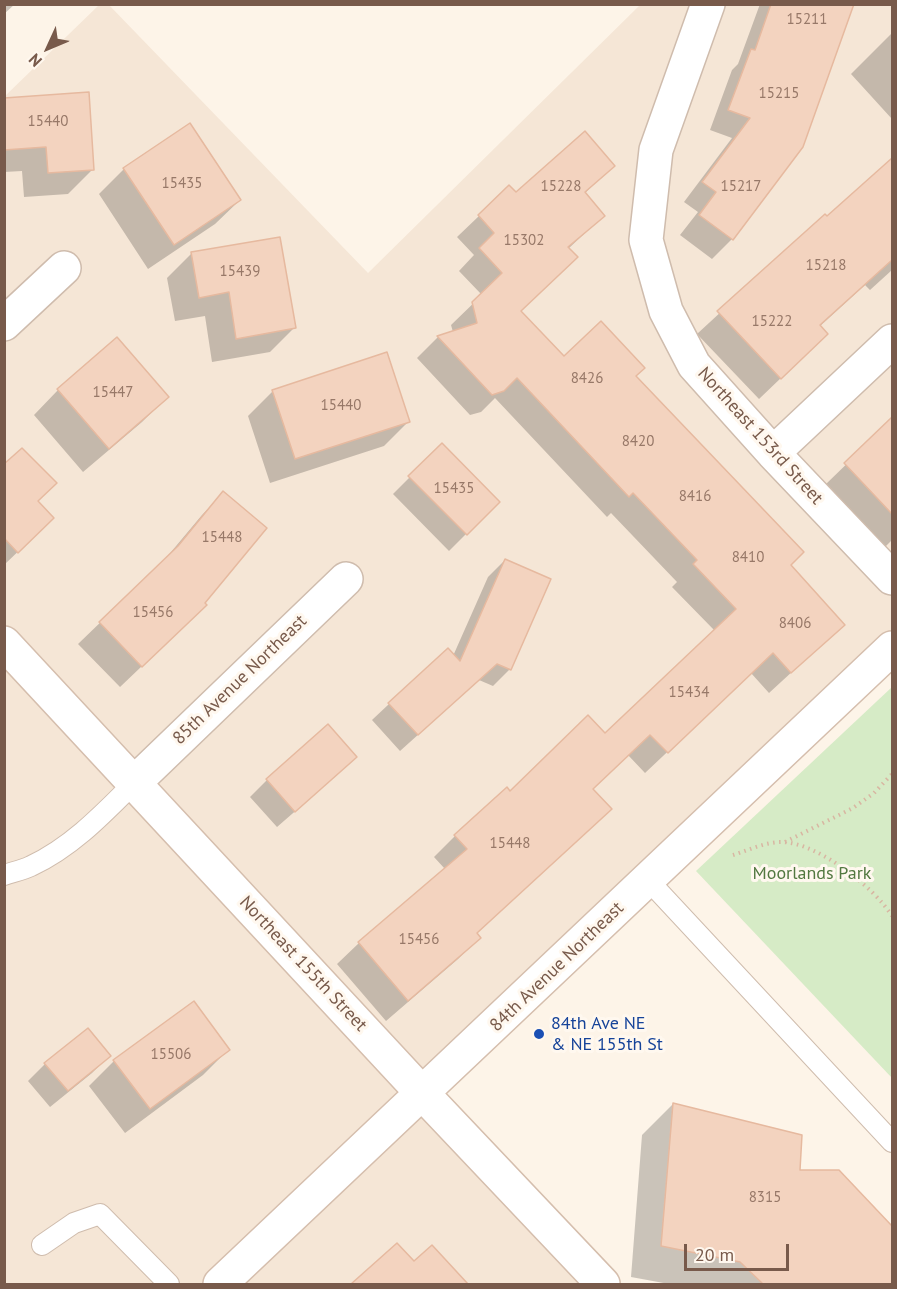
<!DOCTYPE html>
<html>
<head>
<meta charset="utf-8">
<style>
	body { margin:0 }
	#map { position:relative; width:897px; height:1289px; overflow:hidden; background:#fdf4e8; font-family:"PT Sans",sans-serif }
	canvas { display:block }
	.frame { position:absolute; inset:0; border:6px solid #785a4b; pointer-events:none }
	.north { position:absolute; left:18px; top:18px; width:60px; height:60px; -webkit-text-stroke:4px #fff8ef; paint-order:stroke; rotate:226deg; font-size:16px; font-weight:700; line-height:24px; text-align:center; color:#785a4b }
	.north::after { content:''; display:block; margin:auto; width:21px; height:27px; background:#785a4b; clip-path:polygon(50% 0,100% 100%,50% 72%,0 100%) }
	.scale { position:absolute; left:684px; top:1244px; width:105px; height:27px; box-sizing:border-box; border:3px solid #785a4b; border-top:0; padding-left:8px; font-size:18px; line-height:21px; white-space:nowrap; color:#785a4b; -webkit-text-stroke:4px #fff8ef; paint-order:stroke }
</style>
</head>
<body>
<div id="map">
<canvas width="897" height="1289"></canvas>
<div class="frame"></div>
<div class="north">N</div>
<div class="scale">20 m</div>
</div>
<script>
const context = document.querySelector('canvas').getContext('2d');
context.lineJoin = 'round';
function fill(path, color) {
  context.fillStyle = color;
  context.fill(path, 'evenodd');
}
function strokePath(path, color, width, dash) {
  context.strokeStyle = color;
  context.lineWidth = width;
  context.lineCap = dash ? 'butt' : 'round';
  context.setLineDash(dash || []);
  context.stroke(path);
}
function write(font, color, halo, rows, align = 'center') {
  context.font = font + ' "PT Sans",sans-serif';
  context.lineWidth = 6;
  context.setLineDash([]);
  context.textBaseline = 'middle';
  context.strokeStyle = halo;
  context.fillStyle = color;
  for (const [text, x, y, turn = 0] of rows) {
    context.save();
    context.translate(x, y);
    context.rotate((+turn || 0) * Math.PI / 180);
    context.textAlign = isNaN(turn) ? turn : align;
    if (halo) context.strokeText(text, 0, 0);
    context.fillText(text, 0, 0);
    context.restore();
  }
}
const residential = new Path2D(`
	M 99,5 L 109,5 L 368,273 L 640,5 L 892,5 L 892,648 L 424,1094 L 603,1284 L 5,1284 L 5,96 Z`);
const green = new Path2D(`
	M 892,687 L 892,1078 L 696,871 Z`);
const shadow = new Path2D(`
	M 4,4 L 15,4 L 4,14 Z
	M 760,4 L 852,4 L 802,146 L 732,239 L 712,259 L 680,235 L 698,212 L 684,202 L 732,138 L 710,130 L 732,70 L 738,64 Z
	M 892,33 L 892,119 L 851,74 Z
	M 4,99 L 93,169 L 68,194 L 24,197 L 22,171 L 4,172 Z
	M 190,125 L 240,200 L 215,224 L 148,269 L 99,194 L 124,169 Z
	M 613,166 L 584,194 L 603,216 L 568,249 L 520,312 L 564,358 L 634,377 L 789,565 L 843,625 L 769,693 L 751,673 L 645,773 L 628,755 L 592,789 L 610,809 L 475,934 L 479,938 L 458,959 L 386,1021 L 337,964 L 359,943 L 445,869 L 434,857 L 455,836 L 510,793 L 605,735 L 715,631 L 672,587 L 677,582 L 611,513 L 607,517 L 495,398 L 481,412 L 470,415 L 417,358 L 438,337 L 453,332 L 451,325 L 482,295 L 459,271 L 474,255 L 457,237 L 479,216 L 509,187 L 516,194 Z
	M 886,166 L 892,173 L 892,270 L 870,290 L 865,285 L 819,327 L 805,355 L 759,399 L 697,334 L 825,216 L 827,218 Z
	M 192,253 L 294,328 L 270,352 L 212,362 L 205,316 L 175,321 L 167,278 Z
	M 386,354 L 409,421 L 384,446 L 270,483 L 248,416 L 272,392 Z
	M 58,390 L 167,397 L 142,422 L 83,472 L 34,415 Z
	M 892,420 L 892,540 L 884,548 L 825,485 Z
	M 442,445 L 498,502 L 449,551 L 393,494 Z
	M 4,466 L 36,501 L 28,542 L 4,565 Z
	M 223,493 L 203,603 L 184,626 L 120,687 L 78,644 L 161,564 L 202,515 Z
	M 505,560 L 510,669 L 493,686 L 479,680 L 400,751 L 372,720 L 389,704 L 453,656 L 488,577 Z
	M 338,774 L 277,827 L 250,797 L 267,780 Z
	M 193,1003 L 228,1050 L 203,1075 L 125,1133 L 89,1086 L 114,1061 Z
	M 109,1056 L 92,1073 L 50,1107 L 28,1081 L 45,1064 Z
	M 673,1104 L 799,1172 L 839,1172 L 892,1228 L 892,1284 L 669,1284 L 631,1277 L 642,1135 Z
	M 432,1247 L 465,1284 L 354,1284 L 362,1277 L 414,1264 Z`);
const building = new Path2D(`
	M 771,4 L 854,4 L 803,147 L 733,240 L 699,215 L 716,192 L 702,182 L 750,118 L 728,110 L 751,49 L 755,50 Z
	M 89,92 L 94,170 L 48,173 L 46,147 L 4,150 L 4,98 Z
	M 190,123 L 241,200 L 174,245 L 123,168 Z
	M 585,131 L 615,166 L 585,192 L 605,216 L 568,247 L 578,257 L 521,311 L 564,356 L 601,321 L 645,368 L 636,376 L 804,552 L 791,565 L 845,625 L 791,673 L 773,653 L 668,753 L 650,735 L 593,789 L 612,809 L 477,933 L 481,938 L 408,1001 L 358,942 L 467,849 L 454,835 L 507,787 L 510,791 L 588,715 L 605,733 L 736,609 L 693,564 L 697,560 L 633,493 L 629,497 L 517,378 L 504,391 L 492,395 L 437,336 L 477,323 L 472,302 L 502,273 L 479,248 L 494,233 L 478,215 L 509,185 L 516,192 Z
	M 892,158 L 892,260 L 820,325 L 828,334 L 781,379 L 717,311 L 825,214 L 827,216 Z
	M 280,237 L 296,328 L 236,339 L 229,292 L 199,298 L 191,252 Z
	M 117,337 L 169,397 L 109,449 L 57,389 Z
	M 387,352 L 410,422 L 295,459 L 272,390 Z
	M 892,417 L 892,514 L 844,463 Z
	M 442,443 L 500,502 L 467,535 L 408,476 Z
	M 22,448 L 57,483 L 38,501 L 54,518 L 18,553 L 4,538 L 4,464 Z
	M 223,491 L 267,528 L 205,603 L 207,605 L 142,667 L 99,622 L 178,546 Z
	M 505,559 L 551,579 L 511,670 L 497,664 L 418,735 L 388,703 L 448,648 L 460,661 Z
	M 328,724 L 357,757 L 295,812 L 266,779 Z
	M 194,1001 L 230,1050 L 150,1109 L 113,1060 Z
	M 88,1028 L 111,1056 L 68,1091 L 44,1063 Z
	M 673,1103 L 802,1135 L 800,1170 L 839,1170 L 892,1226 L 892,1284 L 763,1284 L 740,1262 L 661,1246 Z
	M 397,1243 L 414,1261 L 432,1245 L 468,1284 L 351,1284 Z`);
const path = new Path2D(`
	M 785,842 L 853,808 L 874,793 L 892,774
	M 733,855 C 749,850 765,842 782,842 C 818,843 874,887 892,916`);
const lane = new Path2D(`
	M 4,875 C 13,872 23,870 31,866 C 72,847 104,813 135,782
	M 648,880 L 892,1142
	M 42,1245 L 74,1223 L 100,1214 L 169,1284`);
const street = new Path2D(`
	M 708,4 L 656,150 L 646,240 L 666,311 L 694,365 L 773,453 L 892,578
	M 4,324 L 64,268
	M 773,453 L 892,341
	M 135,782 L 346,579`);
const secondary = new Path2D(`
	M 4,643 L 423,1094 L 603,1284
	M 220,1284 L 892,648`);
const markers = [
	[539,1034,6,"#1a4fb4"]
];
const numberNames = [
	["15211",807,20],
	["15215",779,94],
	["15440",48,122],
	["15435",182,184],
	["15228",561,187],
	["15217",741,187],
	["15302",524,241],
	["15218",826,266],
	["15439",240,272],
	["15222",772,322],
	["8426",587,379],
	["15447",113,393],
	["15440",341,406],
	["8420",638,442],
	["15435",454,489],
	["8416",695,497],
	["15448",222,538],
	["8410",748,558],
	["15456",153,613],
	["8406",795,624],
	["15434",689,693],
	["15448",510,844],
	["15456",419,940],
	["15506",171,1055],
	["8315",765,1198]
];
const streetNames = [
	["Northeast 153rd Street",760,436,48],
	["85th Avenue Northeast",240,680,-44],
	["Northeast 155th Street",303,964,47],
	["84th Avenue Northeast",557,967,-44]
];
const parkNames = [
	["Moorlands Park",812,874]
];
const transitNames = [
	["84th Ave NE",551,1024],
	["& NE 155th St",551,1045]
];
fill(residential, '#f5e6d6');
fill(green, '#d6ebc6');
fill(shadow, '#0003');
fill(building, '#f3d3bf');
strokePath(building, '#e6b99f', 1.5);
strokePath(lane, '#cfbcad', 22);
strokePath(street, '#cfbcad', 36);
strokePath(secondary, '#d5bead', 36);
strokePath(path, '#d8b6a2', 4, [1.5, 4.5]);
strokePath(lane, '#fff', 20);
strokePath(street, '#fff', 33);
strokePath(secondary, '#fff', 33);
for (const [x, y, r, color] of markers) {
  const dot = new Path2D();
  dot.arc(x, y, r, 0, 2 * Math.PI);
  context.fillStyle = color;
  context.fill(dot);
  strokePath(dot, '#fff8ef', 2);
}
write('15px', '#977868', null, numberNames);
write('18px', '#785a4b', '#fff8ef', streetNames);
write('18px', '#527840', '#fff8ef', parkNames);
write('18px', '#164399', '#fff8ef', transitNames, 'left');
</script>
</body>
</html>
